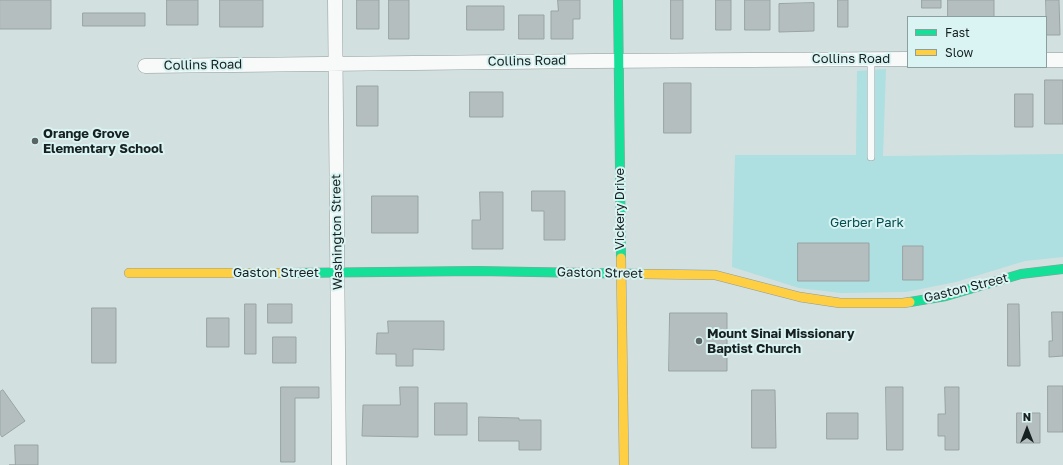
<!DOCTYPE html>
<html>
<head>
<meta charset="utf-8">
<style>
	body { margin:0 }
	#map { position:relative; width:1063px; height:465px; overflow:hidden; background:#d3e0e0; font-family:"Golos Text",sans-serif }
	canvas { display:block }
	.legend { position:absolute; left:907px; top:16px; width:140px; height:52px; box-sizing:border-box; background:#daf3f3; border:1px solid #8c9f9f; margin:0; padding:5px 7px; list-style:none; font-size:12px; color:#182121 }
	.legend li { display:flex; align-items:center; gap:8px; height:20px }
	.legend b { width:20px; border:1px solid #8c9f9f }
	.north { position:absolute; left:1007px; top:409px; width:40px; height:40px; -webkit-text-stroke:3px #daf3f3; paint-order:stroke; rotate:0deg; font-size:11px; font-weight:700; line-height:16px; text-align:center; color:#182121 }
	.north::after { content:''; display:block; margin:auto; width:14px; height:18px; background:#182121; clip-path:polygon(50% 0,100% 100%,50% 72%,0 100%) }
</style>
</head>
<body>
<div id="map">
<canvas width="1063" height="465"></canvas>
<ul class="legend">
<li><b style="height:5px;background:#16e098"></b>Fast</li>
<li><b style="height:5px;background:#ffcf43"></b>Slow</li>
</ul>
<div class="north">N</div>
</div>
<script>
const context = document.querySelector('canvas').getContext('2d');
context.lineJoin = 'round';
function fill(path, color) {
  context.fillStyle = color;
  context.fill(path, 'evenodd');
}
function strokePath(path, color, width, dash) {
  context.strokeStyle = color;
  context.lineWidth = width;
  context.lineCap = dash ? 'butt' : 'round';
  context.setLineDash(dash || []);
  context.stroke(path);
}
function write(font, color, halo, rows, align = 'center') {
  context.font = font + ' "Golos Text",sans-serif';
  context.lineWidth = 4;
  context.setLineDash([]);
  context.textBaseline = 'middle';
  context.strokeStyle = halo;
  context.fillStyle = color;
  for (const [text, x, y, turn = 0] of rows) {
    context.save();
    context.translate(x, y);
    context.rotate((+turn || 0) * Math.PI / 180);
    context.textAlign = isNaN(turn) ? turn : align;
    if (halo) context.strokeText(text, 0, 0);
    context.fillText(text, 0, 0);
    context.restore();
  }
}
const green = new Path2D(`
	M 886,69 L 883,156 L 1063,154 L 1063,257 L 1025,261 L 956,282 L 906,292 L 841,293 L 799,288 L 732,267 L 735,155 L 856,155 L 857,71 Z`);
const building = new Path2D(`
	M 0,0 L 51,0 L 51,29 L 0,29 Z
	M 167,0 L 198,0 L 198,25 L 167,25 Z
	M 220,0 L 263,0 L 263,27 L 220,27 Z
	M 357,0 L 379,0 L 379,29 L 357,29 Z
	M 389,0 L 409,0 L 409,39 L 389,39 Z
	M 558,0 L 580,0 L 580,19 L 573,19 L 573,39 L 551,39 L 551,11 L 558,11 Z
	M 671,0 L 683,0 L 683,39 L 671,39 Z
	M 716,0 L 731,0 L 731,30 L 716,30 Z
	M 745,0 L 770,0 L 770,30 L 745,30 Z
	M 838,0 L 848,0 L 848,27 L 838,27 Z
	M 922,0 L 941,0 L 941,8 L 922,8 Z
	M 948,0 L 994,0 L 994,17 L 948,17 Z
	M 1046,0 L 1059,0 L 1060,35 L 1047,35 Z
	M 814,3 L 814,31 L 779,32 L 779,4 Z
	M 467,6 L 504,6 L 504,30 L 467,30 Z
	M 83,13 L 145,13 L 145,26 L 83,26 Z
	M 519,15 L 544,15 L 544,39 L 519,39 Z
	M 1045,80 L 1063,80 L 1063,124 L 1045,124 Z
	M 664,83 L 691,83 L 691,133 L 664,133 Z
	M 357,86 L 378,86 L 378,126 L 357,126 Z
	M 470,92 L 503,92 L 503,117 L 470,117 Z
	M 1015,94 L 1033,94 L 1033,127 L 1015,127 Z
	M 532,191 L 565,191 L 565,240 L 544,240 L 544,211 L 532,211 Z
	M 480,192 L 503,192 L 503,249 L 472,249 L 472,220 L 480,220 Z
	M 372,196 L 418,196 L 418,233 L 372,233 Z
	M 798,243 L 869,243 L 869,281 L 798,281 Z
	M 903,246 L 923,246 L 923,280 L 903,280 Z
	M 245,304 L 256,304 L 256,354 L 245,354 Z
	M 268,304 L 292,304 L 292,323 L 268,323 Z
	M 1008,304 L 1019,304 L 1020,366 L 1008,366 Z
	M 92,308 L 116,308 L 116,363 L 92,363 Z
	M 1052,312 L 1063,312 L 1063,356 L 1049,357 L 1049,341 L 1052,341 Z
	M 670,313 L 727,313 L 727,371 L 669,371 Z
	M 207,318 L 229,318 L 229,347 L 207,347 Z
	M 388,321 L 444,321 L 444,350 L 413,349 L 413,366 L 396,366 L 396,354 L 376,354 L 377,333 L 388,333 Z
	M 273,337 L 296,337 L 296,363 L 273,363 Z
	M 1048,386 L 1063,386 L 1063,432 L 1048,432 Z
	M 281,387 L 319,387 L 319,398 L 295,398 L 295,462 L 281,462 Z
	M 400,387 L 418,387 L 418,437 L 362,436 L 363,405 L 400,405 Z
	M 886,387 L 903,387 L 903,450 L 887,450 Z
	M 945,387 L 959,387 L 959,450 L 945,450 L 945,436 L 938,436 L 938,414 L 945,414 Z
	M 3,390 L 25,421 L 2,437 L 0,434 L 0,392 Z
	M 752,390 L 775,390 L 776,448 L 752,448 Z
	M 435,403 L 467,403 L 467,435 L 435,435 Z
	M 827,413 L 858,413 L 858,439 L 827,439 Z
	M 1017,413 L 1040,413 L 1040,443 L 1017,443 Z
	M 479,417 L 519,418 L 519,420 L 541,420 L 541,450 L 519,450 L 519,441 L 479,441 Z
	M 15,445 L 38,445 L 38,465 L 9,465 L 15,465 Z`);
const lane = new Path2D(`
	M 871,157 L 871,58`);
const street = new Path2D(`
	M 335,0 L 339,465
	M 1046,60 L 1063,60
	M 145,66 L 594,61 L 908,59`);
const fast = new Path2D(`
	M 618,0 L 621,258
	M 289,273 L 477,271 L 645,274
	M 910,302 L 946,296 L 1021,274 L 1063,269`);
const slow = new Path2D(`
	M 621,258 L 624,465
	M 129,273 L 289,273
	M 645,274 L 715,275 L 800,297 L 840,303 L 903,303 L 910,302`);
const markers = [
	[35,141,4,"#596464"],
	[699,341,4,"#596464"]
];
const streetNames = [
	["Collins Road",851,59],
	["Collins Road",527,61,-1],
	["Collins Road",203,65,-1],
	["Vickery Drive",620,209,-90],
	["Washington Street",337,232,-91],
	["Gaston Street",276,273],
	["Gaston Street",600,273,1],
	["Gaston Street",966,288,-14]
];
const poiNames = [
	["Orange Grove",43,134],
	["Elementary School",43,149],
	["Mount Sinai Missionary",707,334],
	["Baptist Church",707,349]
];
const parkNames = [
	["Gerber Park",867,223]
];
fill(green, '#aedfe1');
fill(building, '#b4bebe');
strokePath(building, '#98a3a3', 1);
strokePath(lane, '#909a9a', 8);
strokePath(street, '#909a9a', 15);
strokePath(fast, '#909a9a', 10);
strokePath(slow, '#909a9a', 10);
strokePath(lane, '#f8fafa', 7);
strokePath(street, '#f8fafa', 14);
strokePath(fast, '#16e098', 9);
strokePath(slow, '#ffcf43', 9);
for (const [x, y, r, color] of markers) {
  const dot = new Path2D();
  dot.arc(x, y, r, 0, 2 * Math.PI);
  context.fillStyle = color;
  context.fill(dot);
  strokePath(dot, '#daf3f3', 1.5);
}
write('13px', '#182121', '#daf3f3', streetNames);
write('bold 13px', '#182121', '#daf3f3', poiNames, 'left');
write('13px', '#034b4e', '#daf3f3', parkNames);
</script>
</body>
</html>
